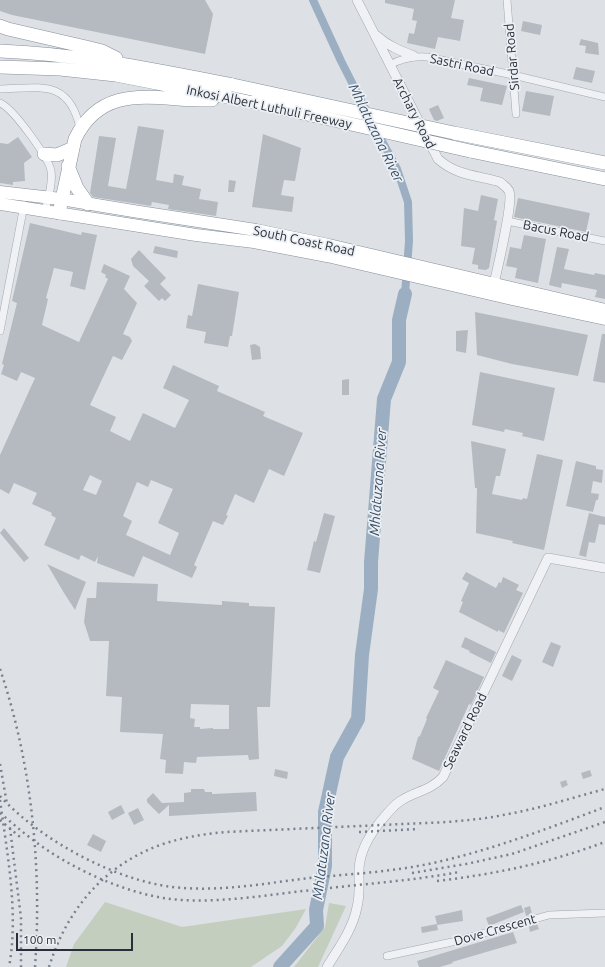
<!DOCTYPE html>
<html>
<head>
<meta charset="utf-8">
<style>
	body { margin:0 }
	#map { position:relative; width:605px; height:967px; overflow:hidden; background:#dde1e5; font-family:Ubuntu,sans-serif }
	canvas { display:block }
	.scale { position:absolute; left:16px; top:933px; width:117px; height:18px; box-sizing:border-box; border:2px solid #282f3a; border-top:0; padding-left:5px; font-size:12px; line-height:14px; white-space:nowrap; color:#282f3a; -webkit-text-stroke:3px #eceff3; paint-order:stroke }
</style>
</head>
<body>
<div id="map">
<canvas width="605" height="967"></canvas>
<div class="scale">100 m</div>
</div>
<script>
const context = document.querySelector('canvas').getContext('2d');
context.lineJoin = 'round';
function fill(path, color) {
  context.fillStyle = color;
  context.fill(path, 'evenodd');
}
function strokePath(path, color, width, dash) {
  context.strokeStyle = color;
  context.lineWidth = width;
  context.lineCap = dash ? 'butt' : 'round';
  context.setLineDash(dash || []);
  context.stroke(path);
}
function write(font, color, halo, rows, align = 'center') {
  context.font = font + ' Ubuntu,sans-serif';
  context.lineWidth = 3.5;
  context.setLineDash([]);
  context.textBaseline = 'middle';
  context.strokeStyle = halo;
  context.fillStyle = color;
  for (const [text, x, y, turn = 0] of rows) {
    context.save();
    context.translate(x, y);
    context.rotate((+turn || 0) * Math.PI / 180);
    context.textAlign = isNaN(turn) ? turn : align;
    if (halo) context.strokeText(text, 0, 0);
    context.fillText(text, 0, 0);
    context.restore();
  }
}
const green = new Path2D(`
	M 105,902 L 182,927 L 306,909 L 295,929 L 282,946 L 251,967 L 66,967 L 74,944 Z
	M 329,903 L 346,906 L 318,967 L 294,967 L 325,927 Z`);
const canal = new Path2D(`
	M 313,0 L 341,61 L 369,116
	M 375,128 L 397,169 L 408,202 L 409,241 L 405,294`);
const river = new Path2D(`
	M 280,967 L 317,926 L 316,910 L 325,866 L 325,812 L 337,757 L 358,719 L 362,655 L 371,589 L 371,562 L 384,399 L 399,362 L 399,320 L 405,294`);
const building = new Path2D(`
	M 0,0 L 205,0 L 213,14 L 205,54 L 12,15 L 0,11 Z
	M 385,0 L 455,0 L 451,18 L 464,20 L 460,41 L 438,37 L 435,49 L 407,43 L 409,33 L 414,34 L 417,21 L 412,20 L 414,9 L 385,3 Z
	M 523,21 L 542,25 L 540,35 L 521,31 Z
	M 581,39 L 598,43 L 599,55 L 585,53 L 586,46 L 579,45 Z
	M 576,67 L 595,71 L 592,83 L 573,79 Z
	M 469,78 L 507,86 L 502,105 L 480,101 L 483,88 L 467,85 Z
	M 526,91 L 554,96 L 550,116 L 522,111 Z
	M 438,105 L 444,118 L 437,121 L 434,120 L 429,109 Z
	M 138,126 L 164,130 L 156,180 L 173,183 L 174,174 L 184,176 L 182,185 L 201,189 L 199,199 L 218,202 L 216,216 L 168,209 L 169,205 L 152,202 L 151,206 L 93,197 L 90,193 L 99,136 L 116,138 L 108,186 L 126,189 Z
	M 263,134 L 301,148 L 295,181 L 284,180 L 281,195 L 294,197 L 292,212 L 252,207 Z
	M 18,137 L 32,157 L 24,163 L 25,181 L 13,182 L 13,185 L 0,183 L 0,143 L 8,144 Z
	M 229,180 L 236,181 L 234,192 L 228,192 Z
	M 481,195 L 498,199 L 494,220 L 497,221 L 489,268 L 486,270 L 478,269 L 478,265 L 472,264 L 475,248 L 461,246 L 464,208 L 478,211 Z
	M 518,198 L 590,213 L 586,232 L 514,217 Z
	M 30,223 L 81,235 L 82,232 L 97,235 L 85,290 L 70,286 L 73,272 L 54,268 L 46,298 L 48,299 L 42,325 L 79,342 L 108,279 L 105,277 L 106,275 L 101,272 L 104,264 L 130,276 L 124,289 L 137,303 L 123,334 L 130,337 L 132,341 L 122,360 L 113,356 L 90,405 L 116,417 L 110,431 L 130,441 L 143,413 L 175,428 L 189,400 L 163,388 L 173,365 L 219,386 L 217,391 L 265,412 L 263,416 L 303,433 L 284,476 L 269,469 L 254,503 L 235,494 L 226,515 L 228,516 L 223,525 L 213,521 L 194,565 L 197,567 L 192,578 L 143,556 L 134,577 L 97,563 L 98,556 L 95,562 L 81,555 L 79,560 L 44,545 L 56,518 L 51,515 L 52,513 L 32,504 L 37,493 L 14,483 L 9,494 L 0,489 L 0,455 L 35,378 L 21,372 L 17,381 L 1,374 L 4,365 L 2,364 L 17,303 L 12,301 ZM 90,475 L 102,481 L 96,495 L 83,490 ZM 151,480 L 173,489 L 158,523 L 179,533 L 170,555 L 126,535 L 132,521 L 123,516 L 137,482 L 148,487 Z
	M 524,235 L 546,239 L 538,283 L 515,278 L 517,268 L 506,266 L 510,247 L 521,249 Z
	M 155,246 L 178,251 L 177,258 L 153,253 Z
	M 557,247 L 569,249 L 564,269 L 594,275 L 595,273 L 605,275 L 605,299 L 595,297 L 597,290 L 562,283 L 561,288 L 549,285 Z
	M 139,250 L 166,278 L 160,284 L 171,295 L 165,301 L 162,298 L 159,301 L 144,286 L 149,281 L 133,266 L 131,259 Z
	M 198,284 L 239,292 L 232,336 L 230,336 L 228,347 L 204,343 L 206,332 L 186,328 L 188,315 L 192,316 Z
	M 475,312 L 588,335 L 578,376 L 512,364 L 477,355 Z
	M 468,330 L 466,353 L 456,351 L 456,331 Z
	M 602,334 L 605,334 L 605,383 L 593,381 Z
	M 255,344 L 260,347 L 261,359 L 252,360 L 250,345 Z
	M 480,372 L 555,388 L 544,441 L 522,436 L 523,433 L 505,429 L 504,432 L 472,425 Z
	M 349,379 L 349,395 L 342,395 L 342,380 Z
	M 471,441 L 506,449 L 500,476 L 496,476 L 492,494 L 522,500 L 523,498 L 527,499 L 537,454 L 563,460 L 544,550 L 512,543 L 513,541 L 476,533 L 477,488 L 475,488 Z
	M 576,461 L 596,466 L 596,469 L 603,470 L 602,483 L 593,481 L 591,493 L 599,494 L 598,500 L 596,500 L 593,512 L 566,506 Z
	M 324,513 L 335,516 L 320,573 L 307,570 L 314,541 L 316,542 Z
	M 589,513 L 605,517 L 605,525 L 599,524 L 595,543 L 589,542 L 586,557 L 579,555 Z
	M 4,528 L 29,558 L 24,562 L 0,533 Z
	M 47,564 L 86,582 L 75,610 L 64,593 Z
	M 466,572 L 496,588 L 499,582 L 501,583 L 503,577 L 519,585 L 516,590 L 523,593 L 504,633 L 498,630 L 498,632 L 459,612 L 463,602 L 461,601 L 469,583 L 462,579 Z
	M 97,582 L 158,584 L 157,601 L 222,605 L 222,601 L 249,603 L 249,606 L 275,607 L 270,707 L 257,707 L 259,759 L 249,760 L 248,755 L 197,757 L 196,763 L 184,762 L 183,774 L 165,773 L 166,760 L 160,759 L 163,734 L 120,732 L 122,697 L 106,696 L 109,641 L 90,641 L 84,622 L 87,598 L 96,598 ZM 191,704 L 229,705 L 229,729 L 213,729 L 213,728 L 200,729 L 200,727 L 194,727 L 195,719 L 190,718 Z
	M 465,637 L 496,652 L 491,663 L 469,652 L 470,651 L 461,647 Z
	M 551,642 L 561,646 L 553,667 L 542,662 Z
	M 512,655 L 522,660 L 512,681 L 502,676 Z
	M 446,660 L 484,677 L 471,705 L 469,704 L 439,771 L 412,759 L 418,737 L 420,736 L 427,719 L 426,718 L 439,691 L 433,688 Z
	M 275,769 L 288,772 L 287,779 L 274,776 Z
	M 590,770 L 592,776 L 583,779 L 581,773 Z
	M 566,780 L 568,785 L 562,788 L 560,782 Z
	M 191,789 L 204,789 L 205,792 L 212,792 L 212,794 L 256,792 L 257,811 L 169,816 L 169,805 L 159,814 L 147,802 L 147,799 L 153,793 L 162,803 L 184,802 L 184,793 L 191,792 Z
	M 121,805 L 125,813 L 112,820 L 108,812 Z
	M 138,808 L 144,820 L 134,825 L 128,813 Z
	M 93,834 L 106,841 L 101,852 L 87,845 Z
	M 521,905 L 524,912 L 489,926 L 486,918 Z
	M 530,906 L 532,914 L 526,916 L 524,908 Z
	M 462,910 L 463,921 L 437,925 L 438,930 L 422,933 L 421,927 L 437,924 L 435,916 Z
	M 537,924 L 539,929 L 530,932 L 529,926 Z
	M 513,932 L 517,943 L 452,962 L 453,963 L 440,967 L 419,967 L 417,961 Z`);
const minor = new Path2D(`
	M 507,0 L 516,114
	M 390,65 C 402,58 413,56 427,57 L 513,75 L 605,97
	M 0,89 C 41,88 69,79 80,128
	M 0,103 C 13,108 49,158 51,171 C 53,184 48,198 45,211
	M 507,221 L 605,241
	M 0,331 L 24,205
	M 387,956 L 452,942 L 549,915 L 605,913`);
const tertiary = new Path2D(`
	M 357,0 L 438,159 C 457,176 477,175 500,182 C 503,185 507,187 509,191 C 514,202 496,273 493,289
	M 377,36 C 388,46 401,51 414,56
	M 327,967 C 338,949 353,929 357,907 C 360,896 359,886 359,874 C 358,854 368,837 380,822 C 386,815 392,807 399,802 C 414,791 429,792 443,777 L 548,558 L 605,568`);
const trunk = new Path2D(`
	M 0,192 L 61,199 L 133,211 L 256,230 L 329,245 L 605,310
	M 0,204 L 196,235 L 254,242 L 327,256 L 512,299 L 605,319`);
const motorway = new Path2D(`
	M 0,26 L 8,29 L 86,47 L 102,51 L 116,58
	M 0,51 C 79,54 156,70 233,85
	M 0,67 L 60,69 L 116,75 L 254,102
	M 454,133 L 605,163
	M 470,151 L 605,179
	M 44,154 L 57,155 L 71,149
	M 68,166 L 77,188 L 88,204
	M 59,213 L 75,139 C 104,79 160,102 212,100`);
const rail = new Path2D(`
	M 0,669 C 32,764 42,868 35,967
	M 0,764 L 7,804
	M 0,796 C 41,841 122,885 184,888 C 225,891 268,883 309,878 C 350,874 392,872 433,863 C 492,850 549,828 605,807
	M 0,800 C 7,853 19,914 9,967
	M 0,813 C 11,822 21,831 33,840 C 70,868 124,893 170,899 C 217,904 266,895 312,890 C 361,884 411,881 459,872
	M 0,820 L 20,837
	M 10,828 L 21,918 L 21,967
	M 359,832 L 419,829
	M 412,873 L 466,864 L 512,854 L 605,822
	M 437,881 C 496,874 548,863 605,842
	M 49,967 C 67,909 105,864 163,844 C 184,837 205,834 226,832 L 448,822 C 467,820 485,819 503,815 C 538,809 571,798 605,789`);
const motorwayBridge = new Path2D(`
	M 233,85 L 454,133
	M 254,102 L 470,151`);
const streetNames = [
	["Sirdar Road",512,57,-95],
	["Sastri Road",462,65,12],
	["Inkosi Albert Luthuli Freeway",269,107,12],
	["Archary Road",414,113,63],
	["Bacus Road",556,231,11],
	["South Coast Road",304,241,12],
	["Seaward Road",465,731,-64],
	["Dove Crescent",495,930,-16]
];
const waterNames = [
	["Mhlatuzana River",376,133,64],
	["Mhlatuzana River",378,482,-86],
	["Mhlatuzana River",324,846,-83]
];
fill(green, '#c3cebf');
strokePath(canal, '#9cafc2', 8);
strokePath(river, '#9cafc2', 14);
fill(building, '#b5bac1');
strokePath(minor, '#a3a8ae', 8);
strokePath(tertiary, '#a3a8ae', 10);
strokePath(trunk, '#868f9a', 13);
strokePath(motorway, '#868f9a', 14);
strokePath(minor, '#eff1f4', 7);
strokePath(tertiary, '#eff1f4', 9);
strokePath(trunk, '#fff', 12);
strokePath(motorway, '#fff', 13);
strokePath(rail, '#78818d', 2.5, [2, 4]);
strokePath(motorwayBridge, '#868f9a', 14, []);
strokePath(motorwayBridge, '#fff', 13);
write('13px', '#282f3a', '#eceff3', streetNames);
write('italic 14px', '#374f69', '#eceff3', waterNames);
</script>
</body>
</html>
